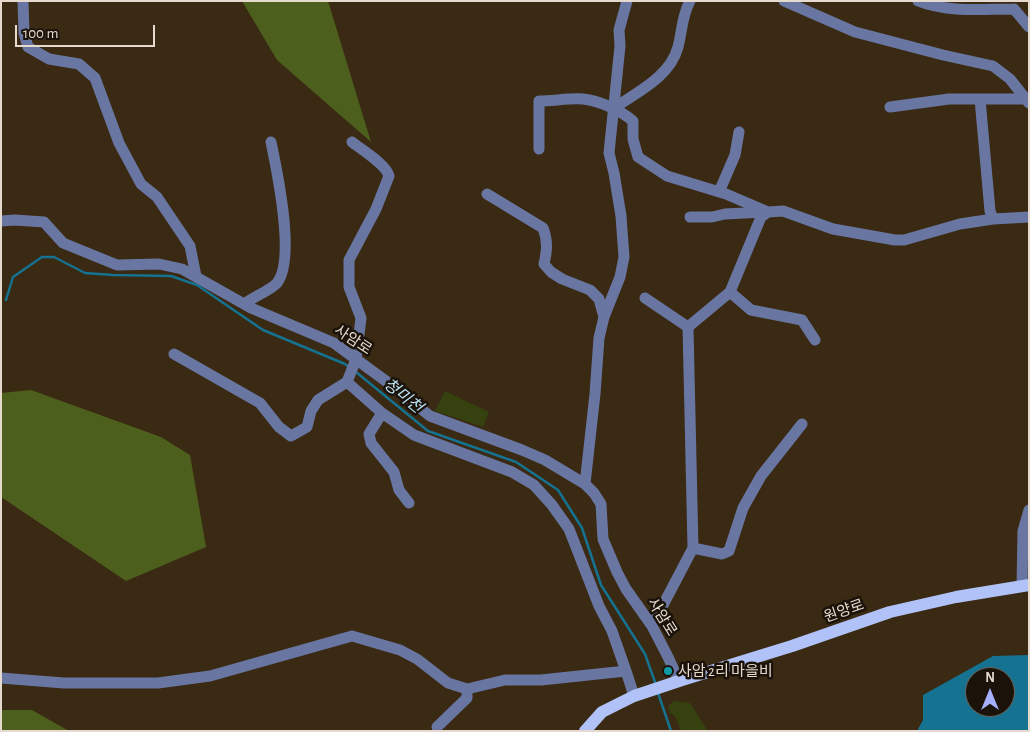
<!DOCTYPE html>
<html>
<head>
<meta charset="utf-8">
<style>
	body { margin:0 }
	#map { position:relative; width:1030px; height:732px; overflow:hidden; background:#3a2913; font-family:"Alegreya Sans",sans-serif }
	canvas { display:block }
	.frame { position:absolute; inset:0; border:2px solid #e5dacd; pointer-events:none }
	.north { position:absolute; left:965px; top:667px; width:50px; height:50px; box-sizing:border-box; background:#1b130a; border:1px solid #6c6358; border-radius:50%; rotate:0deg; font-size:14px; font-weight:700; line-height:20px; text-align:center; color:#e5dacd }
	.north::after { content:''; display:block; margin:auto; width:18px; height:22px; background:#a5b1fc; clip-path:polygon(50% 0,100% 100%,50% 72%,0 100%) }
	.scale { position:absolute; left:15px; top:25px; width:140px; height:22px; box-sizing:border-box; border:2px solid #e5dacd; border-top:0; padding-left:6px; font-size:15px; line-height:18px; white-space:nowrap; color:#e5dacd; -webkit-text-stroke:4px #1b130a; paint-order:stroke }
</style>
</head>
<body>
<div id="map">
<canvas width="1030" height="732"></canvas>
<div class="frame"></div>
<div class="north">N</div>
<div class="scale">100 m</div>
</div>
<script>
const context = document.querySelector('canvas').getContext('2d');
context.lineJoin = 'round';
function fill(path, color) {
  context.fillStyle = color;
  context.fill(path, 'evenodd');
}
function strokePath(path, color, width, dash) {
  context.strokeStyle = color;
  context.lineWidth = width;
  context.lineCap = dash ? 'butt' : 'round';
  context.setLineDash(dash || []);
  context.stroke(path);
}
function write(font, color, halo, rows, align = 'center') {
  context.font = font + ' "Alegreya Sans","Noto Sans KR",sans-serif';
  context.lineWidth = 5;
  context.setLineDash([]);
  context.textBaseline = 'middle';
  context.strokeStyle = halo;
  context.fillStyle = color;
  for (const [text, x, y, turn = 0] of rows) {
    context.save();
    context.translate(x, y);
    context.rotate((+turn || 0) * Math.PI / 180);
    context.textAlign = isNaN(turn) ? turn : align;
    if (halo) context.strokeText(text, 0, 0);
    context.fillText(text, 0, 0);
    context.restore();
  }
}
const green = new Path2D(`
	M 445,391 L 489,412 L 483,427 L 435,411 Z
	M 674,701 L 690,703 L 708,731 L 681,731 L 675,716 L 670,713 L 668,706 Z`);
const forest = new Path2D(`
	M 242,1 L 328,1 L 371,142 L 277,60 Z
	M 31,390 L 161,437 L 190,455 L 206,547 L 126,581 L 1,497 L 1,393 Z
	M 1,710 L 32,710 L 69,731 L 1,731 Z`);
const water = new Path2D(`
	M 1029,655 L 1029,731 L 917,731 L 923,720 L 923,695 L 993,656 ZM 975,677 L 1005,677 L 1005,707 L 975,707 Z`);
const stream = new Path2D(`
	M 6,300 L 13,277 L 42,257 L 54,257 L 85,273 L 113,275 L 171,276 L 197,285 L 263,330 L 345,364 L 349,367
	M 356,372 L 428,431 L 516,462 L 558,490 L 582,528 L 601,585 L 645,654 L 656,685
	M 658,693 L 671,731`);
const minor = new Path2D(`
	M 23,1 L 24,33 L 28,47 L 49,59 L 79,64 L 95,78 L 119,143 L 141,184 L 157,197 L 190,246 L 196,276
	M 784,1 L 855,32 L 943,55 L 993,66 L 1010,79 L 1029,103
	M 918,1 C 948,13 982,9 1014,9
	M 1014,9 L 1029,27
	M 980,99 L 990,211 L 993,219
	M 890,107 L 949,99 L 1024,99
	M 614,108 C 637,92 670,77 678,47 C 682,32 682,15 690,1
	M 539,149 L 539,101 C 553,101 569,98 583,99 C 600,101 620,110 633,121 L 633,139 L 638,157 L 667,176 L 726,194 L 768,212
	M 719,192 L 735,155 L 739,132
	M 487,194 L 543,228 C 548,241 547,251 544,264 L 551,272 L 562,279 L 590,290 L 599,299 L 604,317
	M 690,217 L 712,217 L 725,214 L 764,212
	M 1,221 L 15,220 L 44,222 L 63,243 L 117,265 L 159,264 L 182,269 L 251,308 L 334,343 L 394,387 L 430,416 L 522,450 L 545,460 L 585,484 L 594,493 L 601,504 L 603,539 L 617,572 L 626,589 L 652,626 L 668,657 L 679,681
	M 730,292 L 751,310 L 802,320 L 815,340
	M 645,298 L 688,327
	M 244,304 C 252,298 272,289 277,283 C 296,259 277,171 271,142
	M 688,327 L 730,292 L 761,217 L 768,212 L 783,211 L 833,229 L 895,240 L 904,240 L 960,224 L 993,219 L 1029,217
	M 174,354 L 260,403 L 279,427 L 291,436 L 307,427 L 311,411 L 318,400 L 347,382 L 356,359 L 361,318 L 349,287 L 349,260 L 376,209 L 389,176 C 386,164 362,150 352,142
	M 347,382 L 382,413 L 414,435 L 512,472 L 534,485 L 552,505 L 569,529 L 599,606 L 612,631 L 626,671
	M 382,413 L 369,434 L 371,443 L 394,472 L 399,490 L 409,503
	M 585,484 L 595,394 L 599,338 L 604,317 L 620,277 L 624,257 L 621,216 L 614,173 L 609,153 L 620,46 L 619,30 L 627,1
	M 693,548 L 722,554 L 729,551 L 743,508 L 761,476 L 802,424
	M 1022,586 L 1023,531 L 1029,510
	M 652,626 L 693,548 L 688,327
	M 1,678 L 64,683 L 158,683 L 210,676 L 352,636 L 400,650 L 417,659 L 448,683 L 467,689 L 505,680 L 541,680 L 626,671 L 634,696
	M 437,727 L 467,698 L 467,689`);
const major = new Path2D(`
	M 585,731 L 602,712 L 634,696 L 682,680 L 792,646 L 890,612 L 956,597 L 1029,585`);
const markers = [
	[668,671,5,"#0f9aa8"]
];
const streetNames = [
	["사암로",353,340,33],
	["원양로",844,611,-19],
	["사암로",662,617,58]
];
const poiNames = [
	["사암 2리 마을비",678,671]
];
const waterNames = [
	["청미천",403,396,39]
];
fill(green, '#354210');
fill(forest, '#4d5f1d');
fill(water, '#157290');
strokePath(stream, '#157290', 2.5);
strokePath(minor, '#6876a1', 11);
strokePath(major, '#b0c2f7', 12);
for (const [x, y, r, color] of markers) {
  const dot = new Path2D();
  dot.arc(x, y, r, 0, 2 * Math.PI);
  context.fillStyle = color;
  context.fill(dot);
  strokePath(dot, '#1b130a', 2);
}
write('15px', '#e5dacd', '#1b130a', streetNames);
write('15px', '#e5dacd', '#1b130a', poiNames, 'left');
write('italic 16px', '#bae3f5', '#1b130a', waterNames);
</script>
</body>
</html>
